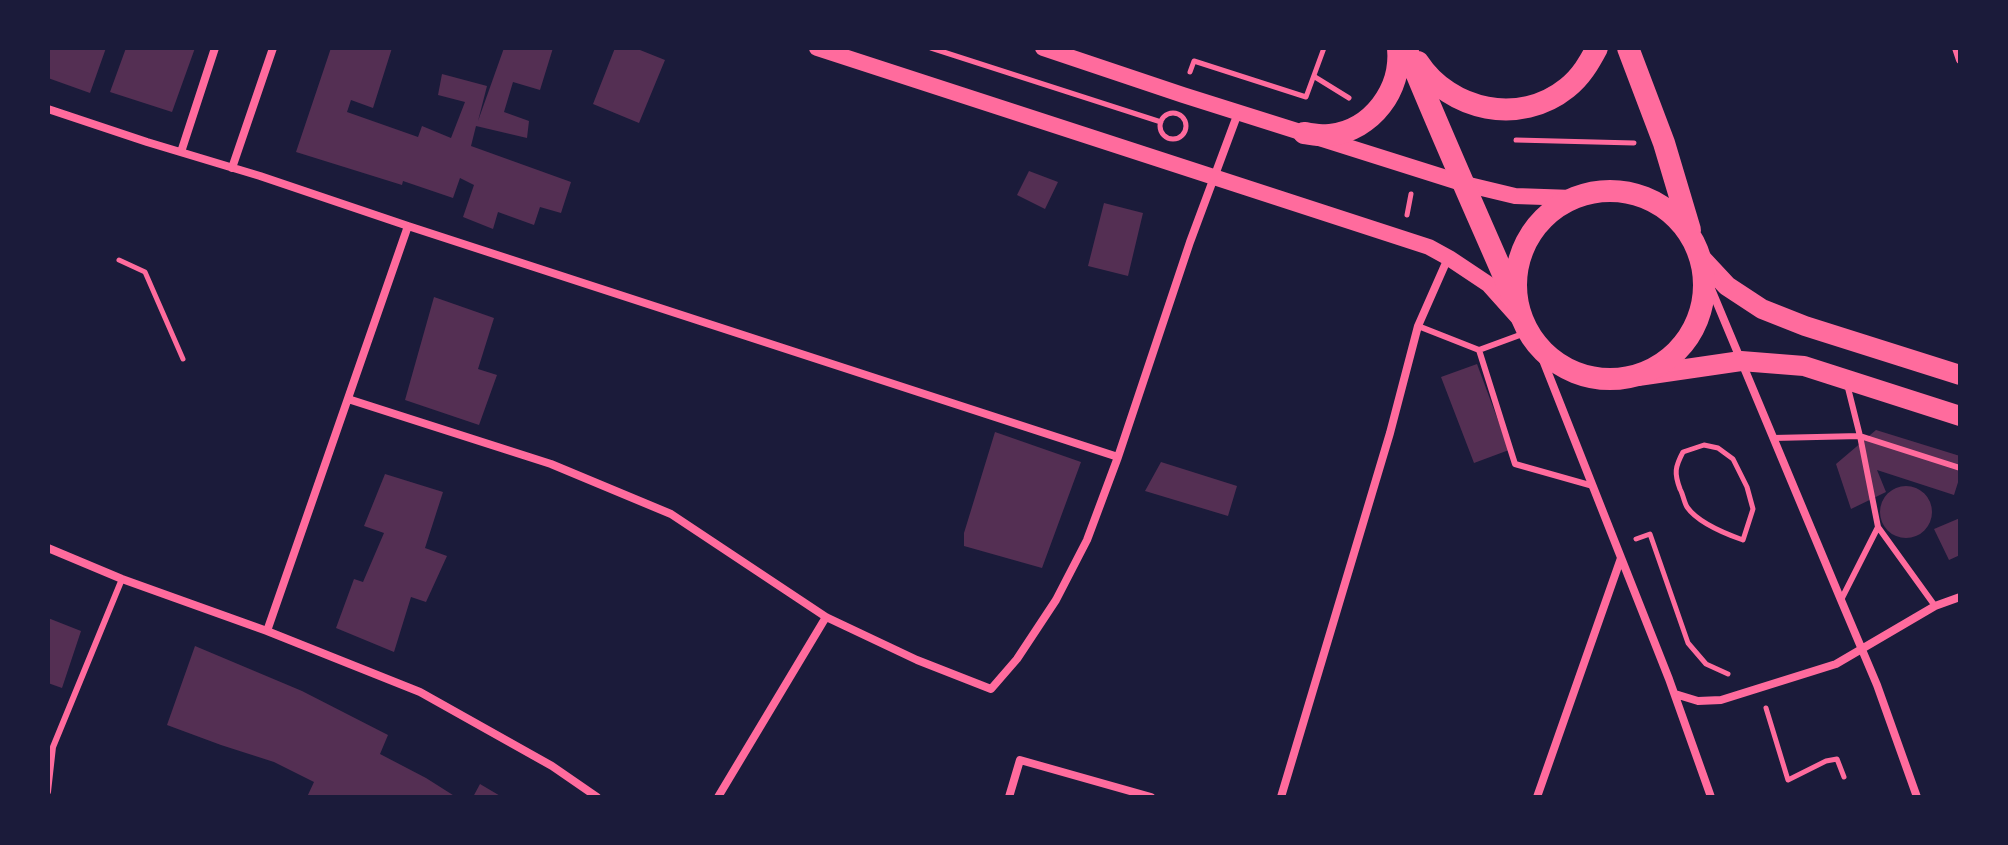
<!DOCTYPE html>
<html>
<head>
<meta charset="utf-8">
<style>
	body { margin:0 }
	#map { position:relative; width:2008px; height:845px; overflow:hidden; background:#1b1b3a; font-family:Manrope,sans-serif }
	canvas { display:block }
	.frame { position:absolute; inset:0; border:50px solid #1b1b3a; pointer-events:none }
</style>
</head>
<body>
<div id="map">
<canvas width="2008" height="845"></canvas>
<div class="frame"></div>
</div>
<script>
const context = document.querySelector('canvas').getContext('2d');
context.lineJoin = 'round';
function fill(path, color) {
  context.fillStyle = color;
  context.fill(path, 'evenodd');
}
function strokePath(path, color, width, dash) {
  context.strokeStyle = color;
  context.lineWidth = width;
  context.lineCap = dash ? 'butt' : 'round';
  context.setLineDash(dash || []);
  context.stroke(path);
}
const building = new Path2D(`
	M 48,48 L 106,48 L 90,93 L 48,78 Z
	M 126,48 L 195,48 L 172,112 L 110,92 Z
	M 331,48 L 392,48 L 373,108 L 351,100 L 347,112 L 418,137 L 422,126 L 451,138 L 465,102 L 438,95 L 442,74 L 487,86 L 478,121 L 504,48 L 553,48 L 540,90 L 513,82 L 504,112 L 529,121 L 527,138 L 476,126 L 471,146 L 571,182 L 561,213 L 540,207 L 534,225 L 498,212 L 493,229 L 463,217 L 474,185 L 460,178 L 453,198 L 403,181 L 402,185 L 296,152 Z
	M 615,48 L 635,48 L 665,60 L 639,123 L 593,104 Z
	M 1029,171 L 1058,182 L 1045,209 L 1017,195 Z
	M 1104,203 L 1143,213 L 1128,276 L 1088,266 Z
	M 434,297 L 494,318 L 478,369 L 497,375 L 479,425 L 405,400 Z
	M 1477,364 L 1509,450 L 1474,463 L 1441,377 Z
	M 1876,430 L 1960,456 L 1960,476 L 1954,495 L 1877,470 L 1886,492 L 1851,509 L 1836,464 Z
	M 995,432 L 1081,462 L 1042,568 L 964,546 L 964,533 Z
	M 1161,462 L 1237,486 L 1228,516 L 1145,491 Z
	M 385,474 L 443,492 L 425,548 L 447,556 L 426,602 L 411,597 L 394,652 L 336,628 L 354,579 L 363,582 L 384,533 L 364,526 Z
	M1880 512a26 26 0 1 1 52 0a26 26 0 1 1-52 0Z
	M 1960,518 L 1960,555 L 1949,560 L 1934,529 Z
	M 48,618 L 81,631 L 62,688 L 48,683 Z
	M 195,646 L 302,691 L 388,735 L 380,754 L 426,778 L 456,797 L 307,797 L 314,782 L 274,762 L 221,745 L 167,725 Z
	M 480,784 L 502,797 L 473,797 Z`);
const path = new Path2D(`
	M 931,48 L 1161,122
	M 1190,72 L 1194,61 L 1306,97 L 1324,48
	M 1315,77 L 1349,98
	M1160 126a13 13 0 1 1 26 0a13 13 0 1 1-26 0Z
	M 1516,140 L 1634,143
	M 1407,215 L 1411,194
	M 119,260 L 145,272 L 183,359
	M 1704,445 L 1718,448 L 1733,459 L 1747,487 L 1753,509 L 1743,540 C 1726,534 1698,523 1687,507 C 1684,502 1683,494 1680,489 C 1674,473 1675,467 1683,452 Z
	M 1636,539 L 1650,534 L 1688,643 L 1706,664 L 1728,674
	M 1766,708 L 1788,780 L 1826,761 L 1837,759 L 1844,777`);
const service = new Path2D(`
	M 1418,326 L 1479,350 L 1528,332
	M 1479,350 L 1515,464 L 1593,486
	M 1847,384 L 1860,436 L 1878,527 L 1935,606
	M 1773,438 L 1860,436 L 1960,468
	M 1841,600 L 1878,527
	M 48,792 L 53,747 L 122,579`);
const minor = new Path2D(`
	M 1956,48 L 1960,60
	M 48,109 L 147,142 L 260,176 L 408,226 L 1118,457
	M 181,152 L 215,48
	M 232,168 L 273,48
	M 1704,272 L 1841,600 L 1877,685 L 1917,797
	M 1537,345 L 1669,679 L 1711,797
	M 348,399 L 551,464 L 671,514 L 826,617 L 917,660 L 991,689 L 1017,659 L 1056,600 L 1087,540 L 1118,457 L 1190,242 L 1238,113
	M 48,548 L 122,579 L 267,631 L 420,692 L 552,766 L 597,797
	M 267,631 L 408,226
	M 1675,694 L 1698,701 L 1721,700 L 1836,664 L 1935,606 L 1960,597
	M 718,797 L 826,617
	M 1009,797 L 1020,760 L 1151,797
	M 1281,797 L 1390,433 L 1418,326 L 1448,258
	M 1537,797 L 1621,558`);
const secondary = new Path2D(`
	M 817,48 L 1429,247 L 1449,258 L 1488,284 L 1522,322
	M 1043,48 L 1183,95 L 1465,184 L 1515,196 L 1573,198`);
const primary = new Path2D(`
	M 1699,256 L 1727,286 L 1762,309 L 1805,326 L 1960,375
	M 1638,376 L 1741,361 L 1804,366 L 1960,416`);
const trunk = new Path2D(`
	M 1406,48 C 1440,132 1477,214 1513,297
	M 1628,48 L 1664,143 L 1690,230
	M 1418,62 C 1450,111 1520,126 1567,88 C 1581,77 1589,63 1597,48
	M 1304,133 C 1312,134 1321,136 1330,135 C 1372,130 1402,90 1398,48
	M1516 285a94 94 0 1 1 188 0a94 94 0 1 1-188 0Z`);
fill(building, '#542f53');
strokePath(path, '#ff6b9d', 5);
strokePath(service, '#ff6b9d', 6);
strokePath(minor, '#ff6b9d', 8);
strokePath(secondary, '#ff6b9d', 16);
strokePath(primary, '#ff6b9d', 20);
strokePath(trunk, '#ff6b9d', 22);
</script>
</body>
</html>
